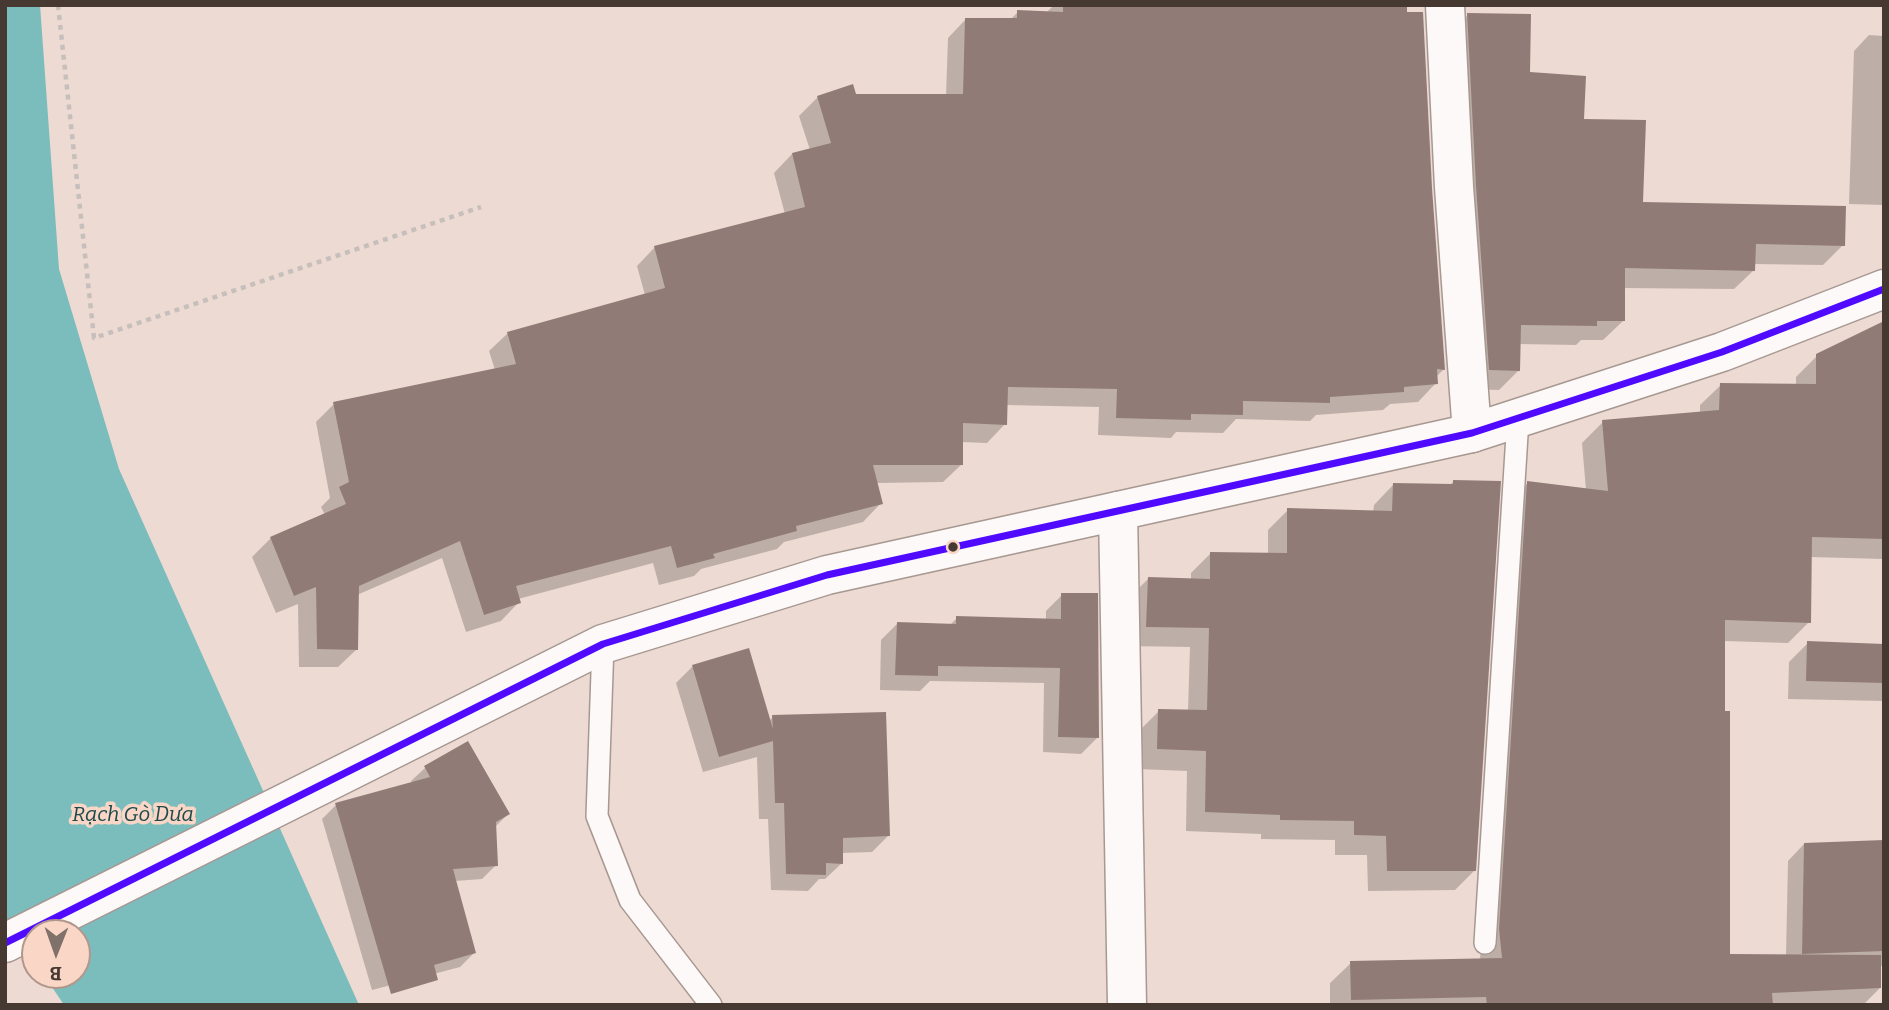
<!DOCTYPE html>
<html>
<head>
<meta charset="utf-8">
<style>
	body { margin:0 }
	#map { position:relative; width:1889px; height:1010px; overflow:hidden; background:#eddad2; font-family:Bitter,serif }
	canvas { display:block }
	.frame { position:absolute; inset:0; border:7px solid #463932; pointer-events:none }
	.north { position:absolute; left:21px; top:919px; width:70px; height:70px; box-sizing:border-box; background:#f9d6c6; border:2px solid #b1978b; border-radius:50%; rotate:181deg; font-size:19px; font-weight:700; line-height:28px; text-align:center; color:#463932 }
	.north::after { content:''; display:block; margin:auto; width:24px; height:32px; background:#80716a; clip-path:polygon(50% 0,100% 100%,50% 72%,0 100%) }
</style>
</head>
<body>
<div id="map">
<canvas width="1889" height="1010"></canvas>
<div class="frame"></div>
<div class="north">B</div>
</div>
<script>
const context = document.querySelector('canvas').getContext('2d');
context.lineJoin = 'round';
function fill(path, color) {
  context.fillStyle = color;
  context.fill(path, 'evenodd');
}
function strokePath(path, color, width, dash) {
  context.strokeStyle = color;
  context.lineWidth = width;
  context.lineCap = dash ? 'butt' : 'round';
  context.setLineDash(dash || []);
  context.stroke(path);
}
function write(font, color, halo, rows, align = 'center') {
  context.font = font + ' Bitter,serif';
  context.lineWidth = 7;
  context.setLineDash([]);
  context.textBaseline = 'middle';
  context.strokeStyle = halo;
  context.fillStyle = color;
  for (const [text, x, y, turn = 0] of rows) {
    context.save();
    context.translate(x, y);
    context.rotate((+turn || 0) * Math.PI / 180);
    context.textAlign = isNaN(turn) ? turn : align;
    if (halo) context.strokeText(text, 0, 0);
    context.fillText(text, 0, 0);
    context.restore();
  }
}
const water = new Path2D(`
	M 5,5 L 40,5 L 59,269 L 119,469 L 359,1005 L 64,1005 L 44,975 L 77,975 L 77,933 L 35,933 L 35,961 L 5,916 Z`);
const shadow = new Path2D(`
	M 1054,5 L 1338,5 L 1430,188 L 1444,369 L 1436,377 L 1436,383 L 1418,402 L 1390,404 L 1383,410 L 1316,415 L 1310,421 L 1236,419 L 1223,433 L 1176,432 L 1171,438 L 1098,435 L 1099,407 L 1006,405 L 1005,424 L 987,443 L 961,442 L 962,464 L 943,482 L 875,483 L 881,503 L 863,522 L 784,542 L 777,549 L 701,569 L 694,576 L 659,585 L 653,563 L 518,599 L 519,602 L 501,621 L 466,632 L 442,558 L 357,595 L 357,649 L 338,667 L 299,667 L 298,604 L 276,613 L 252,557 L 271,538 L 325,515 L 321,507 L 330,498 L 316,422 L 334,404 L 495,370 L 489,351 L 508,333 L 645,295 L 637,266 L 655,247 L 785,214 L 774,173 L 792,154 L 810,150 L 799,116 L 818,97 L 946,96 L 948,38 L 966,19 L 1010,20 L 1018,12 L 1046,13 Z
	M 1468,15 L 1528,74 L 1582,121 L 1641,204 L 1843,245 L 1823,265 L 1754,264 L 1754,270 L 1734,289 L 1623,288 L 1623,321 L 1603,340 L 1581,340 L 1576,345 L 1519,344 L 1519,370 L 1499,390 L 1470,389 L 1448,34 Z
	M 1869,35 L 1884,36 L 1884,205 L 1849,204 L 1854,51 Z
	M 1884,323 L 1884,559 L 1810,557 L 1809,622 L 1788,643 L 1724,641 L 1728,955 L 1786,956 L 1788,861 L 1804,844 L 1884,842 L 1884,966 L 1879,966 L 1880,988 L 1863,1005 L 1330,1005 L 1330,983 L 1351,963 L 1480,960 L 1507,504 L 1528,483 L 1586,490 L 1582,443 L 1603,422 L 1700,414 L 1700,405 L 1721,385 L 1796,386 L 1796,377 L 1817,356 Z
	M 1453,482 L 1475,870 L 1455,890 L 1368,891 L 1367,855 L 1335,855 L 1335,840 L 1261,839 L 1261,834 L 1186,831 L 1187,771 L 1138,769 L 1139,731 L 1159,711 L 1188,711 L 1190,647 L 1127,646 L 1129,598 L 1149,578 L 1191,580 L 1191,573 L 1211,553 L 1268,554 L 1268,530 L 1288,510 L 1373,513 L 1374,505 L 1393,485 L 1449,486 Z
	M 1062,595 L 1097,738 L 1081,754 L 1043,752 L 1044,683 L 930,681 L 920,691 L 880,690 L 881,640 L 897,624 L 949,626 L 957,618 L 1046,620 L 1046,611 Z
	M 1808,643 L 1884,645 L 1884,701 L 1788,699 L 1789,662 Z
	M 693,666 L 769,721 L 773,717 L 889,835 L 872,852 L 841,853 L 842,863 L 825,879 L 819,879 L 808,891 L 771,890 L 768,819 L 759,819 L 757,757 L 703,772 L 676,683 Z
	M 468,743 L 508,814 L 494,828 L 496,865 L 482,879 L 455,881 L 474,953 L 460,967 L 372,990 L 322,819 L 336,805 L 412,783 L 411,781 L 425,768 Z`);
const building = new Path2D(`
	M 1063,5 L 1407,5 L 1407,12 L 1423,12 L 1432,188 L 1445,370 L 1437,369 L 1438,384 L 1404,387 L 1404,392 L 1330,397 L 1330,403 L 1243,401 L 1243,415 L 1191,414 L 1191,420 L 1116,418 L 1117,389 L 1008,387 L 1007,425 L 963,423 L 963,465 L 873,465 L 883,504 L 796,526 L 797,531 L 713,554 L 715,558 L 677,568 L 671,546 L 516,586 L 521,603 L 484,615 L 460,541 L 359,586 L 358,650 L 317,649 L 316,587 L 294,596 L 270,537 L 346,504 L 339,487 L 349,482 L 333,402 L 516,364 L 507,332 L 665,288 L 654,246 L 805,207 L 792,153 L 831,143 L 817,96 L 853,84 L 856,94 L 963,94 L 965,18 L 1017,18 L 1017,10 L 1063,12 Z
	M 1467,13 L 1531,14 L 1530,72 L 1586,76 L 1584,119 L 1646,120 L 1643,202 L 1846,206 L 1845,246 L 1756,244 L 1755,271 L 1625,268 L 1625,321 L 1597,321 L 1597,326 L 1521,325 L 1520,371 L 1489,370 L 1476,186 Z
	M 1884,321 L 1884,539 L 1812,537 L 1811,623 L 1725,620 L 1725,711 L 1730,711 L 1730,954 L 1881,955 L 1881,988 L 1772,993 L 1773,1005 L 1487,1005 L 1486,997 L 1351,1000 L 1350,961 L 1502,958 L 1499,929 L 1527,481 L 1608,491 L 1602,420 L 1719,410 L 1720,383 L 1816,384 L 1816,354 Z
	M 1453,480 L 1501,481 L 1476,871 L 1387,871 L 1386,836 L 1354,835 L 1354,821 L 1280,820 L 1280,815 L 1205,812 L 1206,751 L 1157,749 L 1158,709 L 1207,710 L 1209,628 L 1146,627 L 1148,577 L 1210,579 L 1210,552 L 1287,553 L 1287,508 L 1392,511 L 1393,483 L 1453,484 Z
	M 1061,593 L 1098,593 L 1099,738 L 1058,737 L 1060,668 L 938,666 L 938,676 L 895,675 L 897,622 L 956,624 L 956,616 L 1061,619 Z
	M 1807,641 L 1884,644 L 1884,683 L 1806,681 Z
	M 749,648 L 773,729 L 772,715 L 886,712 L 890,836 L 843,838 L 843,864 L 826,863 L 826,875 L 786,874 L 784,803 L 775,803 L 773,741 L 719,757 L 692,665 Z
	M 468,741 L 510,814 L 496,822 L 498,866 L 453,869 L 476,953 L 434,965 L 438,980 L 391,994 L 335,803 L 430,777 L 424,766 Z
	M 1884,840 L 1884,951 L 1802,954 L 1804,843 Z`);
const path = new Path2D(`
	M 58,5 L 94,338 L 481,207`);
const lane = new Path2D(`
	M 603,644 L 597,816 L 630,900 L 711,1005
	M 1485,943 L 1518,419`);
const street = new Path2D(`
	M 1445,5 L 1454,187 L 1472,433
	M 1118,511 L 1127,1005`);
const secondary = new Path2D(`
	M 5,943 L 603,644 L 827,575 L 1472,433 L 1722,352 L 1884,289`);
const bus1 = new Path2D(`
	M 5,943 L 603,644 L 827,575 L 1472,433 L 1722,352 L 1884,289`);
const markers = [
	[953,547,6,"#463932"]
];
const waterNames = [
	["Rạch Gò Dưa",133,815]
];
fill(water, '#7abdbc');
fill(shadow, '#0003');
fill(building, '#917b77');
strokePath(lane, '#a79892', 24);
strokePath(street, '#a79892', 41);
strokePath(secondary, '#a79892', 41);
strokePath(path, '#c7bfbc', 4.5, [5, 5]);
strokePath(lane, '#fcf9f8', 21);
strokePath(street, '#fcf9f8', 38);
strokePath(secondary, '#fcf9f8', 38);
strokePath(bus1, '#4f0aff', 7);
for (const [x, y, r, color] of markers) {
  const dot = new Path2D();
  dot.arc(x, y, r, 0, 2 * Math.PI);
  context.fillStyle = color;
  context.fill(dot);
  strokePath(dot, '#f9d6c6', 2.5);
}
write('italic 21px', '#1d4b4c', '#f9d6c6', waterNames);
</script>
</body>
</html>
